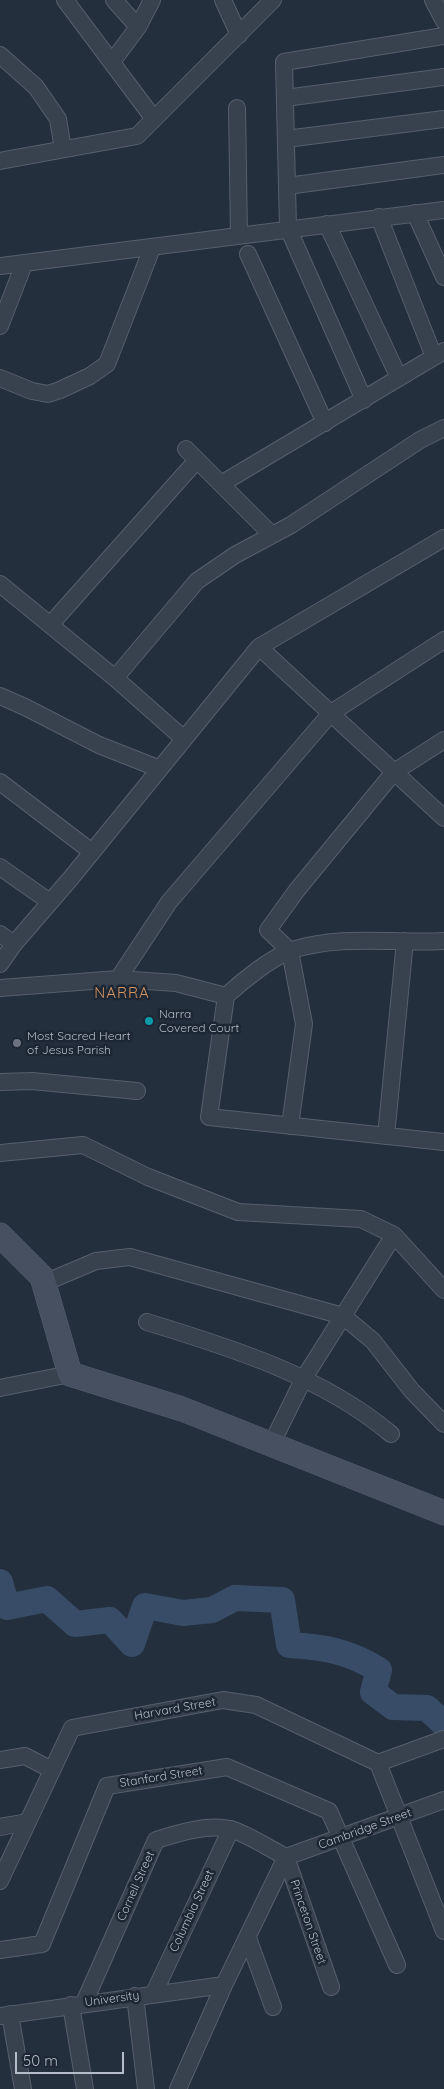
<!DOCTYPE html>
<html>
<head>
<meta charset="utf-8">
<style>
	body { margin:0 }
	#map { position:relative; width:444px; height:2089px; overflow:hidden; background:#242f3e; font-family:Quicksand,sans-serif }
	canvas { display:block }
	.scale { position:absolute; left:15px; top:2052px; width:109px; height:22px; box-sizing:border-box; border:2px solid #b4bcc9; border-top:0; padding-left:6px; font-size:15px; line-height:18px; white-space:nowrap; color:#b4bcc9; -webkit-text-stroke:4px #1d2633; paint-order:stroke }
</style>
</head>
<body>
<div id="map">
<canvas width="444" height="2089"></canvas>
<div class="scale">50 m</div>
</div>
<script>
const context = document.querySelector('canvas').getContext('2d');
context.lineJoin = 'round';
function strokePath(path, color, width, dash) {
  context.strokeStyle = color;
  context.lineWidth = width;
  context.lineCap = dash ? 'butt' : 'round';
  context.setLineDash(dash || []);
  context.stroke(path);
}
function write(font, color, halo, rows, align = 'center') {
  context.font = font + ' Quicksand,sans-serif';
  context.lineWidth = 5;
  context.setLineDash([]);
  context.textBaseline = 'middle';
  context.strokeStyle = halo;
  context.fillStyle = color;
  for (const [text, x, y, turn = 0] of rows) {
    context.save();
    context.translate(x, y);
    context.rotate((+turn || 0) * Math.PI / 180);
    context.textAlign = isNaN(turn) ? turn : align;
    if (halo) context.strokeText(text, 0, 0);
    context.fillText(text, 0, 0);
    context.restore();
  }
}
const river = new Path2D(`
	M 0,1582 L 7,1607 L 47,1599 L 75,1624 L 110,1620 L 132,1644 L 145,1606 L 183,1613 L 212,1610 L 235,1598 L 282,1600 L 289,1645 C 324,1647 348,1651 379,1670 L 373,1692 L 393,1707 L 427,1708 L 444,1724`);
const street = new Path2D(`
	M 65,0 L 154,119
	M 114,0 L 138,27
	M 223,0 L 239,35
	M 433,0 L 444,21
	M 0,55 L 36,87 L 58,119 L 63,149
	M 112,62 L 138,27 L 152,0
	M 285,98 L 444,77
	M 237,108 L 239,235
	M 286,139 L 444,119
	M 0,161 L 137,136 L 273,0
	M 287,186 L 444,165
	M 415,213 L 444,277
	M 379,217 L 434,357
	M 327,224 L 399,378
	M 248,254 L 325,423
	M 0,266 L 444,210
	M 0,326 L 24,264
	M 0,378 L 32,391 L 48,394 L 60,390 L 90,376 L 107,364 L 152,248
	M 364,400 L 288,228 L 284,62 L 444,36
	M 186,449 L 272,535
	M 221,484 L 444,351
	M 0,584 L 115,678 L 184,739
	M 50,625 L 197,460
	M 259,647 L 444,818
	M 115,678 L 197,581 L 235,555 L 291,525 L 420,440 L 444,428
	M 0,696 L 25,707 L 99,745 L 160,769
	M 0,782 L 92,852
	M 0,867 L 50,902
	M 0,934 L 14,944
	M 0,964 L 14,944 L 71,878 L 259,647 L 444,538
	M 118,979 L 169,902 L 331,713 L 444,640
	M 0,988 L 118,979 L 176,983 L 226,996 C 241,982 272,957 292,950 C 342,934 393,944 444,941
	M 226,996 L 209,1117 L 444,1142
	M 0,1082 L 32,1081 L 137,1091
	M 290,1126 L 304,1024 L 290,951 L 268,930 L 297,890 L 394,772 L 444,740
	M 386,1136 L 405,941
	M 0,1153 L 83,1145 L 148,1177 L 238,1212 L 361,1219 L 394,1235 L 444,1290
	M 44,1283 L 96,1261 L 130,1257 L 343,1316 L 373,1341 L 412,1391 L 444,1424
	M 147,1322 C 232,1348 322,1376 391,1434
	M 0,1388 L 70,1374
	M 271,1445 L 304,1378 L 394,1235
	M 0,1760 L 25,1756 L 52,1770
	M 378,1763 L 444,1739
	M 0,1827 L 28,1822
	M 286,1857 L 444,1800
	M 286,1857 L 331,1987
	M 0,1881 L 72,1728 L 223,1700 L 256,1705 L 378,1763 L 444,1931
	M 248,1938 L 273,2007
	M 0,1950 L 42,1944 L 107,1786 L 227,1767 L 329,1811 L 397,1965
	M 154,1993 L 231,1829
	M 135,1996 L 146,2089
	M 84,2003 L 156,1840 C 179,1833 206,1824 230,1829 C 246,1833 270,1849 286,1857
	M 71,2005 L 85,2089
	M 10,2014 L 23,2089
	M 0,2016 L 224,1985
	M 178,2089 L 224,1985 L 286,1857`);
const secondary = new Path2D(`
	M 0,1235 L 42,1277 L 70,1374 L 182,1409 L 444,1513`);
const markers = [
	[149,1021,5,"#0f9aa8"],
	[17,1043,5,"#6b7280"]
];
const poiNames = [
	["Narra",159,1014],
	["Covered Court",159,1028],
	["Most Sacred Heart",27,1036],
	["of Jesus Parish",27,1050]
];
const streetNames = [
	["Harvard Street",175,1709,-10],
	["Stanford Street",161,1777,-9],
	["Cambridge Street",365,1829,-20],
	["Cornell Street",136,1886,-66],
	["Columbia Street",192,1911,-65],
	["Princeton Street",308,1922,71],
	["University",112,1999,-8]
];
const quarterNames = [
	["NARRA",122,993]
];
strokePath(river, '#394c67', 26);
strokePath(street, '#565f6c', 18);
strokePath(secondary, '#565f6c', 25);
strokePath(street, '#38414e', 16);
strokePath(secondary, '#465061', 24);
for (const [x, y, r, color] of markers) {
  const dot = new Path2D();
  dot.arc(x, y, r, 0, 2 * Math.PI);
  context.fillStyle = color;
  context.fill(dot);
  strokePath(dot, '#1d2633', 2);
}
write('12px', '#b4bcc9', '#1d2633', poiNames, 'left');
write('12px', '#b4bcc9', '#1d2633', streetNames);
context.letterSpacing = '1px';
write('15px', '#d59563', '#1d2633', quarterNames);
context.letterSpacing = '0px';
</script>
</body>
</html>
